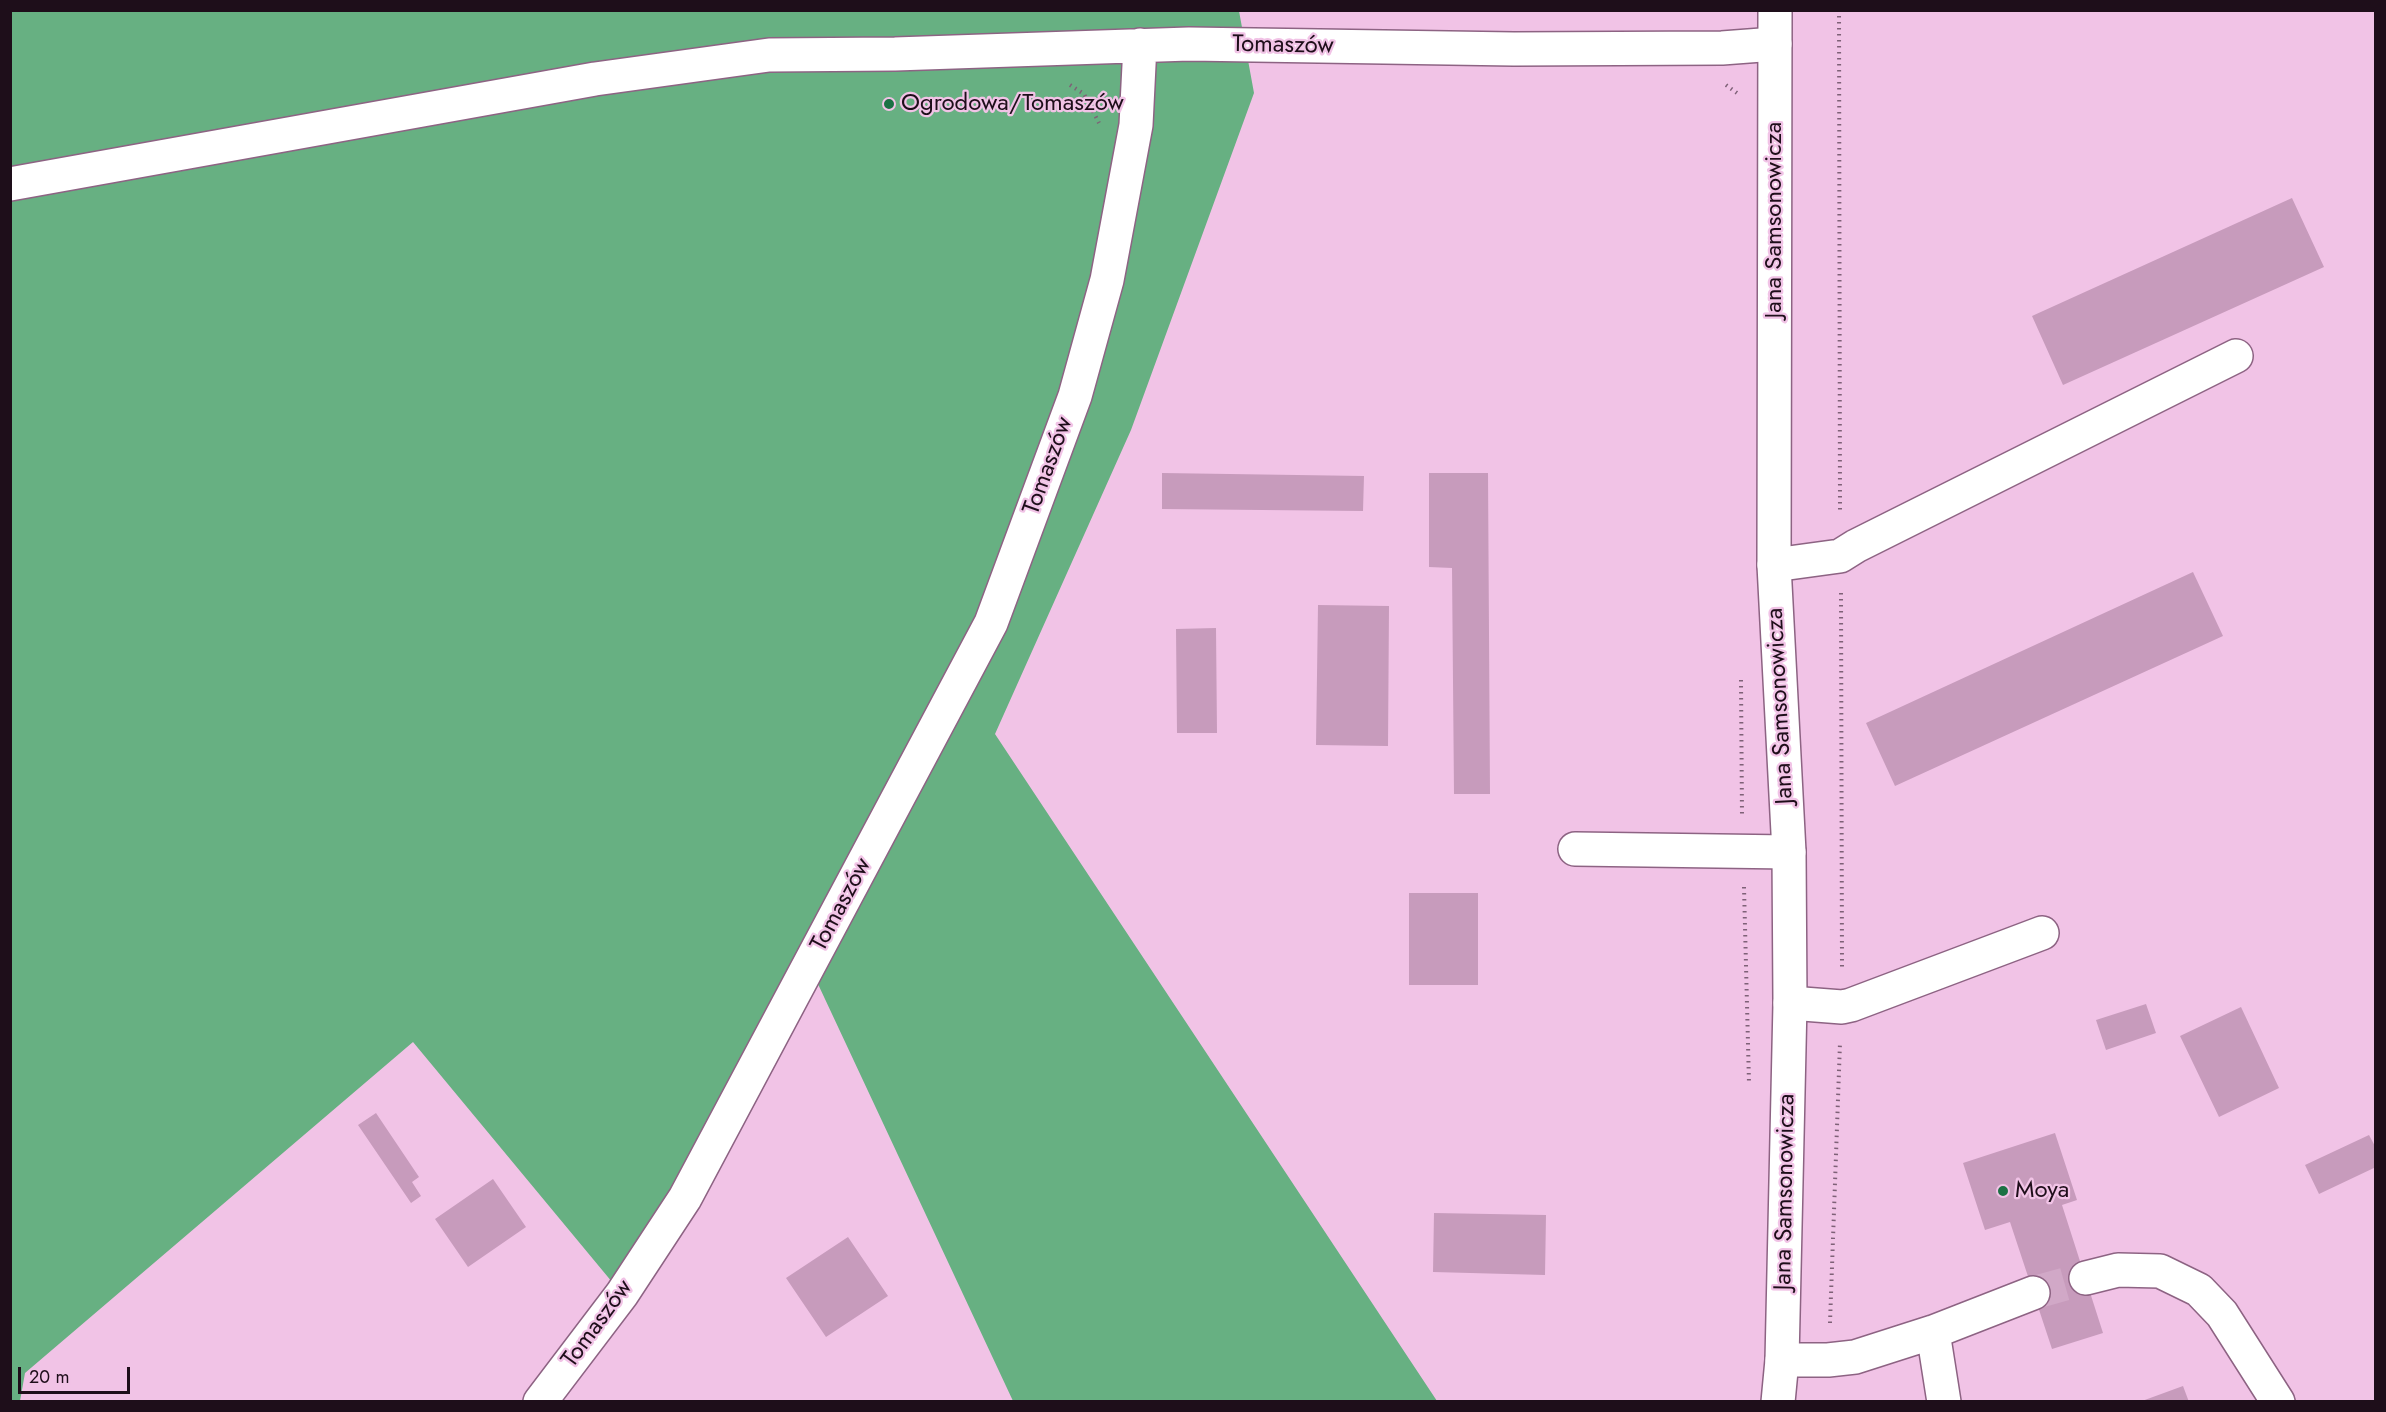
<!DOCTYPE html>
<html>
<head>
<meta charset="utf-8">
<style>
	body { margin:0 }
	#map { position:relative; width:2386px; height:1412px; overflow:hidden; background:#f1c3e6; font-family:Jost,sans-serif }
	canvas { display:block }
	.frame { position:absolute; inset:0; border:12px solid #1e0e1a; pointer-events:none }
	.scale { position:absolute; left:18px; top:1367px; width:112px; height:27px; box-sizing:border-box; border:3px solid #1e0e1a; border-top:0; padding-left:8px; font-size:18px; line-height:21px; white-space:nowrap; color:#1e0e1a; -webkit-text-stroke:4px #f1c3e6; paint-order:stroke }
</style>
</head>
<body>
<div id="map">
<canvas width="2386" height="1412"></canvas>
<div class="frame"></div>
<div class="scale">20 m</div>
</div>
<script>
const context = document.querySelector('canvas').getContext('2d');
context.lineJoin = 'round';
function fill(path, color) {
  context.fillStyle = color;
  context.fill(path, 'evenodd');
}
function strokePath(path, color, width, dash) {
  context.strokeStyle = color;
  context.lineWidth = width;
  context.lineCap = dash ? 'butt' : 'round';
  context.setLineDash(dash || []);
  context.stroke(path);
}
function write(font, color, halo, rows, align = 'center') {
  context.font = font + ' Jost,sans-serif';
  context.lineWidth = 4.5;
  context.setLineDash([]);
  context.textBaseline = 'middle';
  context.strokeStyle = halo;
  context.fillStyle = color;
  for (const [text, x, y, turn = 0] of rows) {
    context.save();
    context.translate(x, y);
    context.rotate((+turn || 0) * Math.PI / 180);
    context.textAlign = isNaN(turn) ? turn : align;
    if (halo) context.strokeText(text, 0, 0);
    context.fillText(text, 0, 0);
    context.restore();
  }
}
const forest = new Path2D(`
	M 10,11 L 1239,11 L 1254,93 L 1131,430 L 995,734 L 1437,1401 L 1013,1401 L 810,967 L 622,1294 L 413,1042 L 25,1373 L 20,1401 L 11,1401 Z`);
const building = new Path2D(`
	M 2292,198 L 2324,267 L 2063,385 L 2032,316 Z
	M 1162,473 L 1364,476 L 1363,511 L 1162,509 Z
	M 1429,473 L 1488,473 L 1490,794 L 1454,794 L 1452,568 L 1429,567 Z
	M 2193,572 L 2223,636 L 1895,786 L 1866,723 Z
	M 1318,605 L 1389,606 L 1388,746 L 1316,745 Z
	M 1216,628 L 1217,733 L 1177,733 L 1176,629 Z
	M 1409,893 L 1478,893 L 1478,985 L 1409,985 Z
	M 2146,1004 L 2156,1033 L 2106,1050 L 2096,1020 Z
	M 2241,1007 L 2279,1088 L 2219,1117 L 2180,1036 Z
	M 376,1113 L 419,1177 L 412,1182 L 421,1196 L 411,1203 L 358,1125 Z
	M 2055,1133 L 2077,1200 L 2062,1205 L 2103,1333 L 2052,1349 L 2010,1222 L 1985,1230 L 1963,1163 Z
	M 2369,1135 L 2376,1148 L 2376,1167 L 2319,1194 L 2305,1165 Z
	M 493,1179 L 526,1227 L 468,1267 L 435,1219 Z
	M 1434,1213 L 1546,1215 L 1545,1275 L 1433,1272 Z
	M 848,1237 L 888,1296 L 826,1337 L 786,1278 Z
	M 2183,1386 L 2189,1402 L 2142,1402 L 2142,1401 Z`);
const minorTunnel = new Path2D(`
	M 2033,1293 L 2086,1278`);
const path = new Path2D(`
	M 1839,10 L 1840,513
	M 1070,85 L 1084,94 L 1099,123
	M 1726,85 L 1737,93 L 1737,96
	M 1841,593 L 1842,969
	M 1741,680 L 1742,816
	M 1744,887 L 1749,1083
	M 1830,1323 L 1840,1043`);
const minor = new Path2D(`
	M 10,184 L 595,79 L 769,55 L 895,54 L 1189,44 L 1514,49 L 1722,48 L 1775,44
	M 1774,565 L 1840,556 L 1856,546 L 2236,356
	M 1575,849 L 1789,852
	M 1790,1003 L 1842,1007 L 1851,1005 L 2042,933
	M 2086,1278 L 2118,1270 L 2160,1271 L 2199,1290 L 2222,1314 L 2278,1402
	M 1933,1332 L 1944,1402
	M 1782,1360 L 1828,1360 L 1855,1357 L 1933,1332 L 2033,1293
	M 540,1402 L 622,1294 L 685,1198 L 991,623 L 1075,396 L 1107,280 L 1136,125 L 1140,45`);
const major = new Path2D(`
	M 1775,10 L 1774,565 L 1789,852 L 1790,1003 L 1782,1360 L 1778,1402`);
const markers = [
	[889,104,6,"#1b7144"],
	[2003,1191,6,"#1b7144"]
];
const streetNames = [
	["Tomaszów",1283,46,1],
	["Jana Samsonowicza",1775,220,-90],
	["Tomaszów",1049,466,-70],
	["Jana Samsonowicza",1781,706,-93],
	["Tomaszów",842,905,-62],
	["Jana Samsonowicza",1786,1192,-89],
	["Tomaszów",598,1324,-54]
];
const poiNames = [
	["Ogrodowa/Tomaszów",901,104],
	["Moya",2015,1191]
];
fill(forest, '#67b082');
fill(building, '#c79bbc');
strokePath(minorTunnel, '#d1a8c7', 33, [33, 16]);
strokePath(minor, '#8d6383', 36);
strokePath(major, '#8d6383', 36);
strokePath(path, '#7e6177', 4, [1.5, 4.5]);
strokePath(minor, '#fff', 33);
strokePath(major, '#fff', 33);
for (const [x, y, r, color] of markers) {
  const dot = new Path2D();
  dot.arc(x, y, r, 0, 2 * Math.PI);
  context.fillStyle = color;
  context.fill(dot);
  strokePath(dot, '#f1c3e6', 2);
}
write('24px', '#1e0e1a', '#f1c3e6', streetNames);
write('24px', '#1e0e1a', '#f1c3e6', poiNames, 'left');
</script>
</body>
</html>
